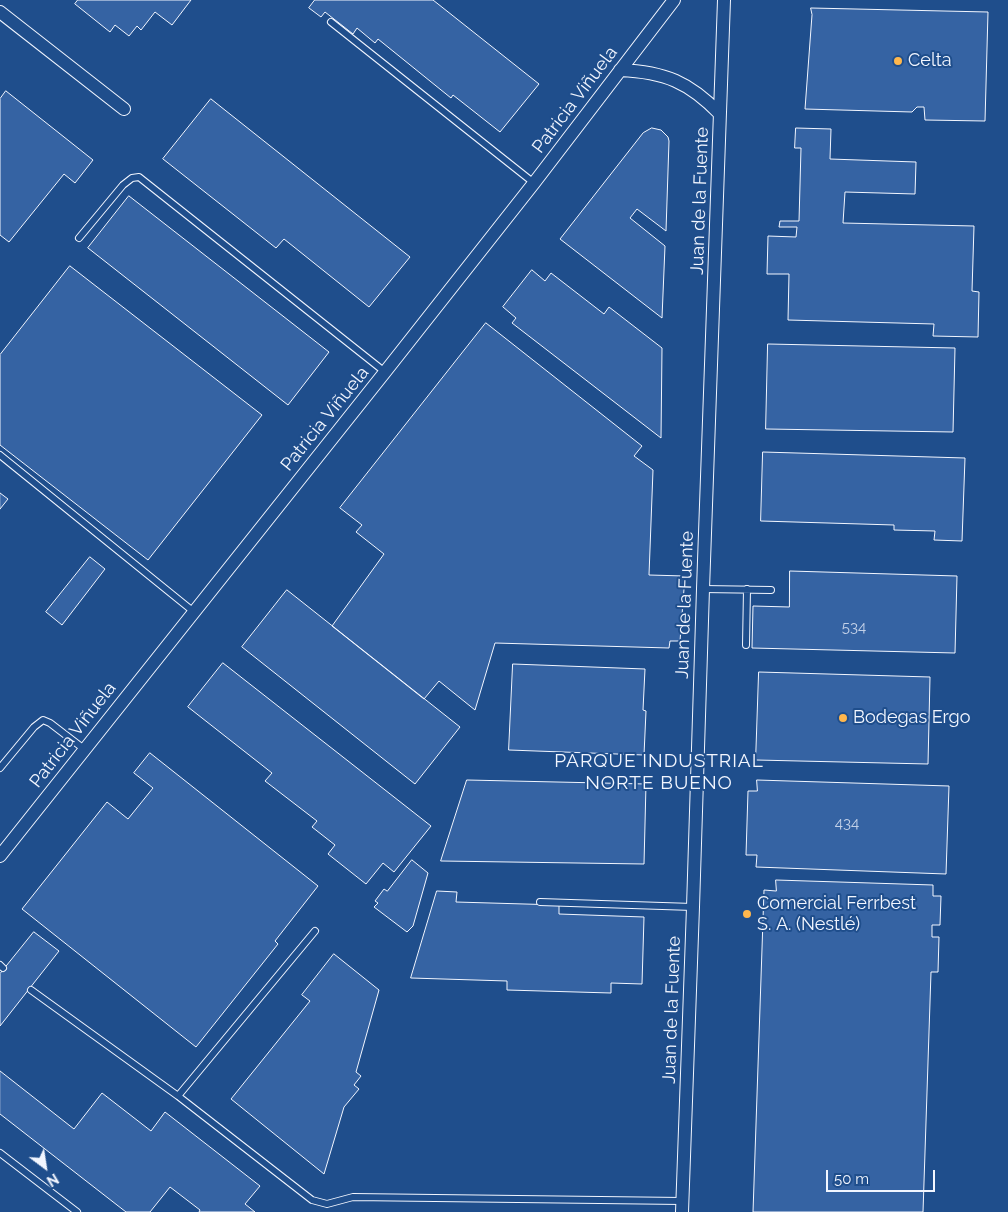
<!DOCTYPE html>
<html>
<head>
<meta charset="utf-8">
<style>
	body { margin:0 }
	#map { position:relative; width:1008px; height:1212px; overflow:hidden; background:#1f4e8c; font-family:Raleway,sans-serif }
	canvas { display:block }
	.north { position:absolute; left:20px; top:1142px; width:50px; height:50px; -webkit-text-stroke:4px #1f4e8c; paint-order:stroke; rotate:149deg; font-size:14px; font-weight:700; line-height:20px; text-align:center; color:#f2f6ff }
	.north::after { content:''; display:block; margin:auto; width:18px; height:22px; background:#f2f6ff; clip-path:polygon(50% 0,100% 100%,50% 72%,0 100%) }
	.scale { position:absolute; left:826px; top:1170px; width:109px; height:22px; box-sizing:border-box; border:2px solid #f2f6ff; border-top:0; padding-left:6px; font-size:15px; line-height:18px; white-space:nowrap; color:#f2f6ff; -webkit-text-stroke:4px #1f4e8c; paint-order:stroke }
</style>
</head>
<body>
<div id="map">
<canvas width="1008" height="1212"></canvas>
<div class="north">N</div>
<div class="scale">50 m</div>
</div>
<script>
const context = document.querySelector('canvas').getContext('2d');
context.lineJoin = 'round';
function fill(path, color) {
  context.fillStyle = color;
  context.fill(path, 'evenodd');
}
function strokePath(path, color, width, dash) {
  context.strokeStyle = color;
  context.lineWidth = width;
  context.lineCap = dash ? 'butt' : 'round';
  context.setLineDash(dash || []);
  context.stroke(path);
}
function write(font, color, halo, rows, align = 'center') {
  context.font = font + ' Raleway,sans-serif';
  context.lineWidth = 4;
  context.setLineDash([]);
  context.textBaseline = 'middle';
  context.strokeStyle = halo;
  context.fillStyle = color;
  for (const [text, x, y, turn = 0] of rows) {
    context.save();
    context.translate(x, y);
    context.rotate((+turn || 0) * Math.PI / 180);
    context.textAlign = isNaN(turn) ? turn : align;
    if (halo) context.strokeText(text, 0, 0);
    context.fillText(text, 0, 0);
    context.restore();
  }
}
const building = new Path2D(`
	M 78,0 L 191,0 L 172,25 L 155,12 L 141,30 L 137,26 L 129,36 L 115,25 L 110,32 L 75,4 Z
	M 315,0 L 433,0 L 539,84 L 500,132 L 453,95 L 451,98 L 378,39 L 375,43 L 357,28 L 353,34 L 325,12 L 321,17 L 309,8 Z
	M 811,8 L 988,12 L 985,121 L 925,120 L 924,107 L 917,107 L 912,112 L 805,109 L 812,15 Z
	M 6,91 L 93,160 L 75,183 L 64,174 L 9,242 L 0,235 L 0,99 Z
	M 211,99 L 410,257 L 369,307 L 284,239 L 276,248 L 163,159 Z
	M 652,128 L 661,130 L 668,137 L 669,141 L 666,231 L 637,209 L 630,218 L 665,246 L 662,318 L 560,239 L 643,133 Z
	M 796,128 L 831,129 L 830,159 L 916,162 L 915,194 L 845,192 L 843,223 L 974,226 L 972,291 L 979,292 L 978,337 L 933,336 L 934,324 L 788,320 L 789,274 L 767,274 L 768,236 L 796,237 L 797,227 L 779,227 L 780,221 L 799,221 L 801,148 L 795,148 Z
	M 129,196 L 329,352 L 288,405 L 88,248 Z
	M 70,266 L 262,415 L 148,560 L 0,445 L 0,355 Z
	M 532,270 L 545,281 L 551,273 L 604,314 L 609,307 L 662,348 L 661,438 L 512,323 L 516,318 L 503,307 Z
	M 486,323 L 642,446 L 634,456 L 653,470 L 649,575 L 685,576 L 680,641 L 670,641 L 669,648 L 495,643 L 475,710 L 439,681 L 424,699 L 332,626 L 384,554 L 356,532 L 362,525 L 340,508 Z
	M 768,344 L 955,348 L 953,432 L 766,429 Z
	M 763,452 L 965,458 L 962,541 L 934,540 L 935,531 L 894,530 L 894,525 L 761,521 Z
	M 0,493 L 8,499 L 0,509 Z
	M 90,557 L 105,569 L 62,625 L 46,612 Z
	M 790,571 L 957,576 L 955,653 L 752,648 L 753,606 L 789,607 Z
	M 287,590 L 460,727 L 415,784 L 242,647 Z
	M 223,663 L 431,826 L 394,872 L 383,863 L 366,884 L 328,854 L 335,845 L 312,827 L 317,821 L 265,781 L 272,773 L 188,707 Z
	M 513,664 L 645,669 L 643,710 L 646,711 L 644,755 L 509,750 Z
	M 759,672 L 930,677 L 928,764 L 756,760 Z
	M 150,753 L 318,886 L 275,941 L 278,944 L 196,1047 L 22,909 L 107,802 L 128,819 L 153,788 L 134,773 Z
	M 467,780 L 646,784 L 644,864 L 441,861 Z
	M 757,780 L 949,786 L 946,874 L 756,867 L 757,855 L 746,855 L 748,791 L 757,791 Z
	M 412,860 L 428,873 L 413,926 L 407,932 L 374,907 L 378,903 L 375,901 L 384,889 L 387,891 Z
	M 776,880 L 933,885 L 933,896 L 941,896 L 940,925 L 932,925 L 932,937 L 939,937 L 938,972 L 931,972 L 923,1212 L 753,1212 L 764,890 L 776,891 Z
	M 437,891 L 457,892 L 456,902 L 559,905 L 559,914 L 644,917 L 642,984 L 611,983 L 611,993 L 507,990 L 507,981 L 411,978 Z
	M 34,932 L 59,951 L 0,1026 L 0,974 Z
	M 334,954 L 379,990 L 356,1072 L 361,1076 L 354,1085 L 359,1089 L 344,1107 L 324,1174 L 231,1099 L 310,1001 L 302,995 Z
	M 0,1071 L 74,1129 L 102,1093 L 151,1131 L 165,1112 L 260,1186 L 245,1204 L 255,1212 L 199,1212 L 200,1210 L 170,1187 L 150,1212 L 126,1212 L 0,1114 Z`);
const service = new Path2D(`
	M 331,22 L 534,183
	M 79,238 L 123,185 L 132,178 L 139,177 L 385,372
	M 0,455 L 194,612
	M 703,589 L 771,590
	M 746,645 L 747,589
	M 0,768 L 34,727 L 43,720 L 50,723 L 84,749
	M 540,902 L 693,907
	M 0,965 L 3,968
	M 31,990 L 178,1096 L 312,1200 L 327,1204 L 353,1197 L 682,1201
	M 178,1096 L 315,931
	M 0,1153 L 77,1212`);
const minor = new Path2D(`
	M 0,12 L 124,109
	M 620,70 C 665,72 689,82 720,114
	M 0,856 L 385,372 L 534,183 L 674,0
	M 682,1212 L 693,907 L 703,589 L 724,0`);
const markers = [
	[898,61,5,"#ffb74d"],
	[843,718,5,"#ffb74d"],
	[747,914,5,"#ffb74d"]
];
const numberNames = [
	["534",854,627],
	["434",847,823]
];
const poiNames = [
	["Celta",908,61],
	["Bodegas Ergo",853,718],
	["Comercial Ferrbest",757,904],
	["S. A. (Nestlé)",757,925]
];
const streetNames = [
	["Patricia Viñuela",575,100,-53],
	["Juan de la Fuente",700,201,-88],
	["Patricia Viñuela",325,419,-51],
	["Juan de la Fuente",685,605,-88],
	["Patricia Viñuela",73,735,-52],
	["Juan de la Fuente",672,1010,-88]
];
const neighbourhoodNames = [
	["PARQUE INDUSTRIAL",659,761],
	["NORTE BUENO",659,783]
];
fill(building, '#3563a3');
strokePath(building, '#f2f6ff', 1);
strokePath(service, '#f2f6ff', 8);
strokePath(minor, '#f2f6ff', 14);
strokePath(service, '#1f4e8c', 6);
strokePath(minor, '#1f4e8c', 12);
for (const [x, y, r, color] of markers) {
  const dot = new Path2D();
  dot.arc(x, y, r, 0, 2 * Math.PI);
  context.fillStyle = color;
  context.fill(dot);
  strokePath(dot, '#1f4e8c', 2);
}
write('15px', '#c3d1e8', null, numberNames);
write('18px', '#f2f6ff', '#1f4e8c', poiNames, 'left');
write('18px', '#f2f6ff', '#1f4e8c', streetNames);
context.letterSpacing = '1px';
write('19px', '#f2f6ff', '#1f4e8c', neighbourhoodNames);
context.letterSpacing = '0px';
</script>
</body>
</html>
